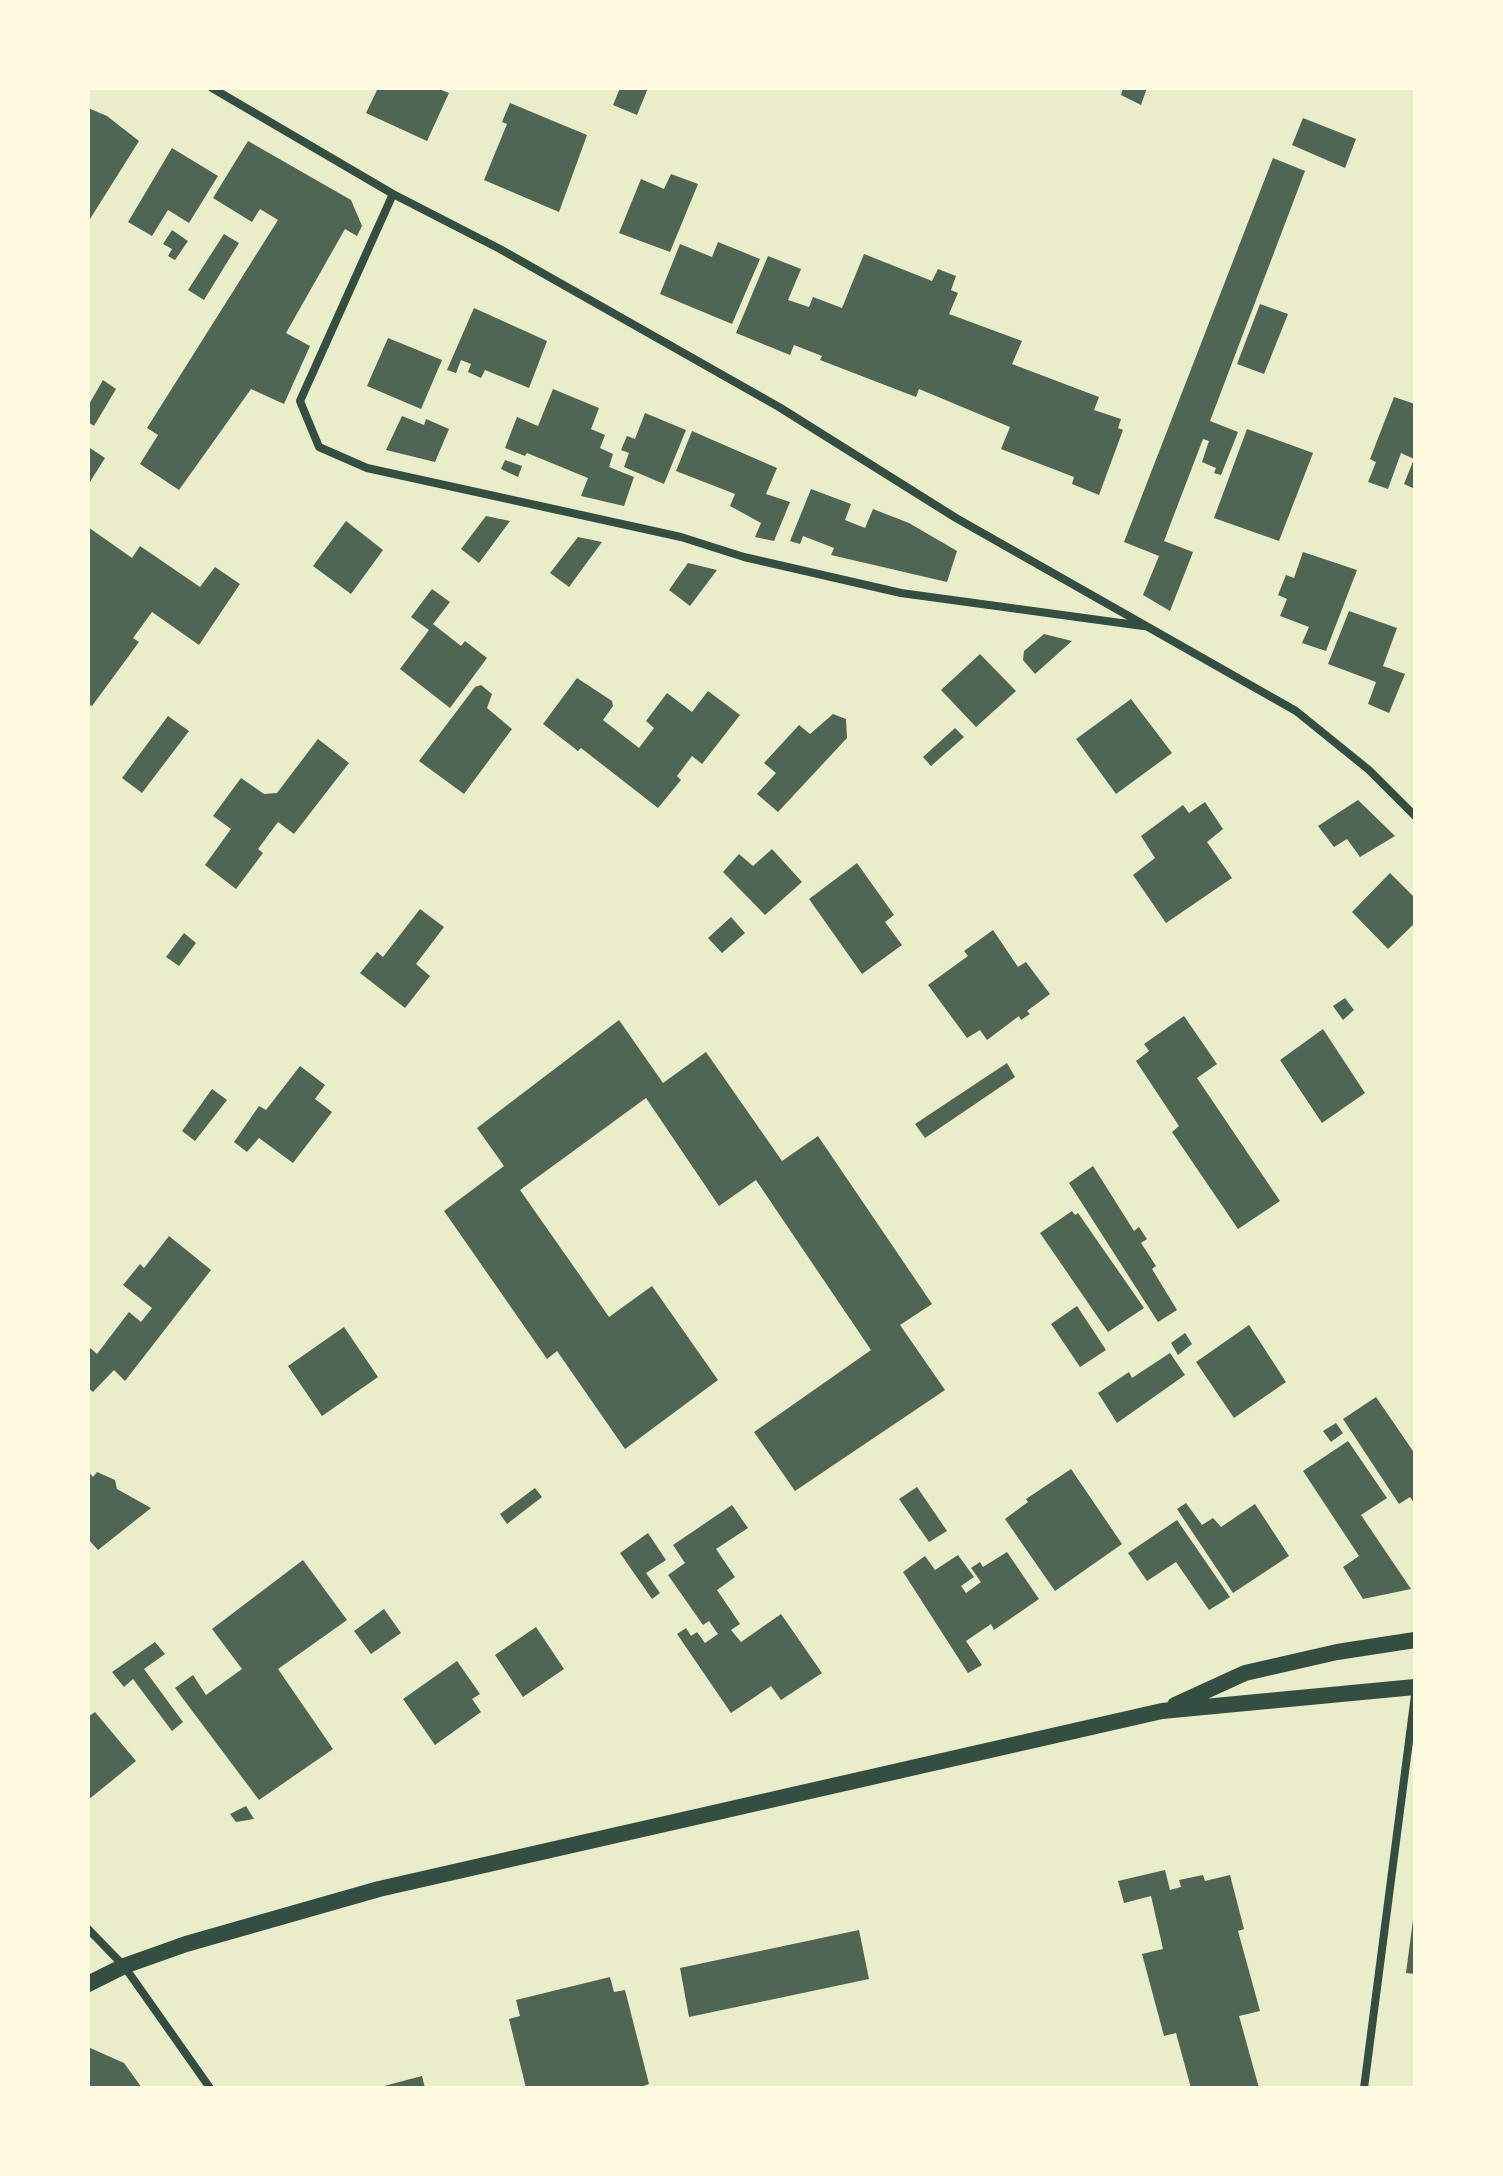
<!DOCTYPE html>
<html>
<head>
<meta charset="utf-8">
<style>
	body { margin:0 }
	#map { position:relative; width:1503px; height:2176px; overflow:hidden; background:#e9edc9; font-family:Commissioner,sans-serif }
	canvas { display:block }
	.frame { position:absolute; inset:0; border:90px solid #fefae0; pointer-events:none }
</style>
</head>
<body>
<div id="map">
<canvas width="1503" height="2176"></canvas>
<div class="frame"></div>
</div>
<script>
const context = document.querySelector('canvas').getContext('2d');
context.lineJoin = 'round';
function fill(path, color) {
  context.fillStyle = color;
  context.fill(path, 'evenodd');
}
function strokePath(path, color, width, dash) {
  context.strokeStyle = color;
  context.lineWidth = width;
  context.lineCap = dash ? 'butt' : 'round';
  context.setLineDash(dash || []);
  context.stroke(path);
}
const building = new Path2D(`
	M 378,88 L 437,88 L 449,93 L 427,141 L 366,113 Z
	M 620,88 L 648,88 L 637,115 L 613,105 Z
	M 1123,88 L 1147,88 L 1141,105 L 1121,95 Z
	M 510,103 L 587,135 L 559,212 L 484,180 L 507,124 L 502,122 Z
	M 88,108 L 107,116 L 139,141 L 90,219 Z
	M 1303,118 L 1356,139 L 1345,168 L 1292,145 Z
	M 248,141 L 351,200 L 362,226 L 357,236 L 345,229 L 286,333 L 310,346 L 284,404 L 251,389 L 179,490 L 140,464 L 158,435 L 147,428 L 278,220 L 260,209 L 252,222 L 213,198 Z
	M 172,148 L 218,176 L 189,223 L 168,210 L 152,236 L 128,222 Z
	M 1273,158 L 1305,171 L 1210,421 L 1238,432 L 1221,475 L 1214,473 L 1216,468 L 1202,462 L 1209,441 L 1203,439 L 1164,541 L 1193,552 L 1170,611 L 1143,595 L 1159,556 L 1124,542 Z
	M 671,174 L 698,184 L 670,252 L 619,233 L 641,179 L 664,189 Z
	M 172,230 L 188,241 L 175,260 L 168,256 L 172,249 L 163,244 Z
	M 224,234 L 239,243 L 204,300 L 188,290 Z
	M 718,242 L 760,259 L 732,324 L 660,294 L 680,244 L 712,257 Z
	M 864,254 L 932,281 L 938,269 L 956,276 L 951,290 L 958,293 L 949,314 L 1022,341 L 1012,364 L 1099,397 L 1094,410 L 1121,419 L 1118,428 L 1123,430 L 1099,495 L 1072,484 L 1074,477 L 1001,449 L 1010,427 L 919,389 L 916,397 L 820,360 L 822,356 L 794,345 L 790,355 L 736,333 L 768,256 L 801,269 L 788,300 L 809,307 L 813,297 L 842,308 Z
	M 1260,304 L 1288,314 L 1264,374 L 1237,364 Z
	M 474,308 L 547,341 L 529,388 L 485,370 L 481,378 L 468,372 L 471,364 L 461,360 L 456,373 L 447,370 Z
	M 388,338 L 442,360 L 421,409 L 367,386 Z
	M 103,380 L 116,389 L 94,426 L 88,422 L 88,406 Z
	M 553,389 L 599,408 L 591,429 L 605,435 L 600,448 L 613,454 L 609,467 L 634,477 L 624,506 L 581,496 L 588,478 L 527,453 L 525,456 L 505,448 L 517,417 L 538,426 Z
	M 1394,397 L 1415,404 L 1415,489 L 1404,484 L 1414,459 L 1401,453 L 1388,489 L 1368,482 L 1376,462 L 1370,459 Z
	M 645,413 L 686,430 L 664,484 L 624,467 L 629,453 L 621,450 L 627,436 L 635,439 Z
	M 402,416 L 424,425 L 426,419 L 449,429 L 435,462 L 386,450 Z
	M 1247,429 L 1313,453 L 1279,541 L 1214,518 Z
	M 692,431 L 777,468 L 766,494 L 790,502 L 774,541 L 755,537 L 761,523 L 730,506 L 735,494 L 676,471 Z
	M 90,448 L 105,458 L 88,485 L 88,451 Z
	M 505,460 L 522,466 L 518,477 L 501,469 Z
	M 811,489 L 851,504 L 845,520 L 865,528 L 873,509 L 909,523 L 957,551 L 947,582 L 831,555 L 834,548 L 803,536 L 800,544 L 790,541 Z
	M 486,516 L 510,521 L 479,563 L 461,549 Z
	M 346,521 L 383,550 L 351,594 L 313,566 Z
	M 88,527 L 132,558 L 140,546 L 200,587 L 215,567 L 240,584 L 199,645 L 152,612 L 133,638 L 139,642 L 92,706 L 88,704 Z
	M 578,537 L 602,542 L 569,587 L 550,573 Z
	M 1303,552 L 1357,570 L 1326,651 L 1302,643 L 1309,627 L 1280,616 L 1287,599 L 1278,595 L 1286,575 L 1294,578 Z
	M 688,563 L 717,570 L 690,606 L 669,590 Z
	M 432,589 L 450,602 L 433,624 L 461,646 L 465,641 L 487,658 L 450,708 L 400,669 L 429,630 L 411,617 Z
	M 1349,611 L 1397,628 L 1383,666 L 1405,674 L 1389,713 L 1368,704 L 1376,682 L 1328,664 Z
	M 1044,634 L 1072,641 L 1035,674 L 1023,660 L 1024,651 Z
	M 980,654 L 1016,691 L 976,727 L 941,690 Z
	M 577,678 L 612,701 L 613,706 L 603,720 L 639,748 L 654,728 L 646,721 L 667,693 L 692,712 L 708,691 L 740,715 L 702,764 L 692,756 L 677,776 L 681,780 L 658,808 L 581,748 L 578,751 L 543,724 Z
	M 481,685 L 492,694 L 487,708 L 512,729 L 464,794 L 419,761 L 475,687 Z
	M 1131,699 L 1172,753 L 1116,794 L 1076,739 Z
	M 833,714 L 846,719 L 847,738 L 778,812 L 757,794 L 776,773 L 764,763 L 799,725 L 810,734 Z
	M 168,716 L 189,731 L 142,793 L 122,778 Z
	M 955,728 L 964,737 L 931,766 L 923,757 Z
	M 318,739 L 349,763 L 294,834 L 278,822 L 258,849 L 263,853 L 236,889 L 205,865 L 231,829 L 213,816 L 241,778 L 264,794 L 277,793 Z
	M 1358,800 L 1395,836 L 1360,857 L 1347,839 L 1334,847 L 1318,826 Z
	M 1205,802 L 1223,829 L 1207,842 L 1232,878 L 1166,923 L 1133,875 L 1155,858 L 1141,836 L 1183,805 L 1189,813 Z
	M 772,849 L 802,882 L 765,915 L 723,872 L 739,854 L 753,866 Z
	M 857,863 L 894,915 L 885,922 L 902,945 L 862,974 L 809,899 Z
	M 1390,873 L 1415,898 L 1415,923 L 1388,949 L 1352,912 Z
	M 420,909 L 444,927 L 416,964 L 430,976 L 405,1008 L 360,973 L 377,952 L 383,957 Z
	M 731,917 L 745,933 L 722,953 L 708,938 Z
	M 993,930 L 1018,967 L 1026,962 L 1050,994 L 1027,1011 L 1030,1014 L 1021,1020 L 1019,1016 L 987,1040 L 980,1030 L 967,1038 L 928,985 L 968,956 L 964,951 Z
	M 184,933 L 196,943 L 179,966 L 166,957 Z
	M 1345,998 L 1354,1010 L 1343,1020 L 1333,1006 Z
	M 1184,1016 L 1217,1064 L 1197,1078 L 1280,1201 L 1238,1229 L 1172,1132 L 1179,1126 L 1136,1061 L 1149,1051 L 1144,1044 Z
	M 619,1020 L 663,1083 L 706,1052 L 782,1161 L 818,1136 L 932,1304 L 900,1325 L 945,1390 L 795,1491 L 754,1432 L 871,1350 L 756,1180 L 719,1206 L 646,1098 L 520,1190 L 609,1317 L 652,1286 L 718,1380 L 625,1449 L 557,1351 L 547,1359 L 444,1211 L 504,1166 L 477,1128 Z
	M 1323,1029 L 1365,1093 L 1322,1123 L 1280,1060 Z
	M 1007,1063 L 1015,1077 L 925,1138 L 915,1124 Z
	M 300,1066 L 325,1085 L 315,1099 L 332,1112 L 293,1163 L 259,1138 L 247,1152 L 234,1142 L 259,1106 L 266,1110 Z
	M 212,1089 L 227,1100 L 195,1141 L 182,1131 Z
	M 1093,1166 L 1134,1231 L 1139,1227 L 1147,1239 L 1141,1243 L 1156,1266 L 1152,1269 L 1177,1310 L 1158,1322 L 1069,1183 Z
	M 1072,1211 L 1075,1215 L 1078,1213 L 1144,1308 L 1108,1332 L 1040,1233 Z
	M 169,1236 L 211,1270 L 125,1381 L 114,1370 L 93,1392 L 88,1388 L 88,1346 L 97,1354 L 129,1312 L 141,1322 L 152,1308 L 123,1285 L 140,1264 L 144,1268 Z
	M 1077,1306 L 1106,1350 L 1080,1367 L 1051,1324 Z
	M 1249,1325 L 1286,1382 L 1234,1418 L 1196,1362 Z
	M 344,1327 L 378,1377 L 322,1416 L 288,1366 Z
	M 1185,1333 L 1192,1344 L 1178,1355 L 1171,1343 Z
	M 1170,1353 L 1185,1375 L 1117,1423 L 1098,1393 L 1129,1372 L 1132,1378 Z
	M 1376,1397 L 1415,1454 L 1415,1504 L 1410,1497 L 1399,1504 L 1343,1419 Z
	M 1336,1423 L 1343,1433 L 1331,1442 L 1323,1431 Z
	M 1348,1441 L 1387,1498 L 1361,1515 L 1411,1589 L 1363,1599 L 1343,1567 L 1359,1556 L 1303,1471 Z
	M 1071,1469 L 1122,1544 L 1055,1591 L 1005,1519 L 1028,1502 L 1026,1499 Z
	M 88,1471 L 93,1477 L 97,1472 L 115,1480 L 117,1489 L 151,1508 L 98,1550 L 88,1539 Z
	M 917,1487 L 947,1531 L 929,1542 L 899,1499 Z
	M 535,1488 L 542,1497 L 507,1524 L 500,1514 Z
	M 1186,1503 L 1202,1525 L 1213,1518 L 1221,1527 L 1255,1504 L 1289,1556 L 1233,1593 L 1177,1509 Z
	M 732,1505 L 748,1528 L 716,1549 L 735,1577 L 717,1590 L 740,1624 L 731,1630 L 741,1642 L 781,1614 L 822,1673 L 781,1700 L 771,1686 L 731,1713 L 677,1634 L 686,1628 L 691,1636 L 697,1632 L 705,1643 L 718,1634 L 709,1621 L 703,1625 L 668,1575 L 685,1563 L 673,1545 Z
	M 1177,1520 L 1230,1597 L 1209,1610 L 1176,1562 L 1147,1581 L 1128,1553 Z
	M 648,1533 L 666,1560 L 646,1573 L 660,1593 L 652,1599 L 620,1553 Z
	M 1007,1552 L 1039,1599 L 994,1630 L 991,1624 L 966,1641 L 982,1665 L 968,1673 L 903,1572 L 925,1556 L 935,1570 L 958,1555 L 974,1577 L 961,1586 L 966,1593 L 981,1582 L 971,1568 L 980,1562 L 983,1567 Z
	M 303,1560 L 347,1620 L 278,1669 L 333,1749 L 259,1800 L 175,1688 L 193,1675 L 206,1695 L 242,1669 L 212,1629 Z
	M 384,1609 L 401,1633 L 371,1654 L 354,1631 Z
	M 536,1627 L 564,1669 L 523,1697 L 495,1655 Z
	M 155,1642 L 165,1654 L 144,1669 L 183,1722 L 172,1731 L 133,1679 L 124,1687 L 112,1672 Z
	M 457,1661 L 480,1694 L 472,1699 L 481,1712 L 435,1745 L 403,1699 Z
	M 95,1712 L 136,1761 L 88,1800 L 88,1717 Z
	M 246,1806 L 254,1819 L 236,1822 L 230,1814 Z
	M 1165,1870 L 1170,1890 L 1181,1887 L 1179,1880 L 1203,1875 L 1205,1881 L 1230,1875 L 1244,1929 L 1238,1931 L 1260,2011 L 1239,2016 L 1259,2088 L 1191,2088 L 1176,2033 L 1164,2036 L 1142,1954 L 1163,1949 L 1151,1896 L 1124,1903 L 1118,1881 Z
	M 1413,1920 L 1415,1920 L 1415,1974 L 1406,1973 Z
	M 859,1930 L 869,1979 L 689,2017 L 680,1968 Z
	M 610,1977 L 614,1992 L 625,1990 L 649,2084 L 638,2088 L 526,2088 L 509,2019 L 520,2016 L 516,2000 Z
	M 88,2047 L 124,2063 L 142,2088 L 88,2088 Z
	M 422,2076 L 425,2088 L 380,2088 L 380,2087 Z`);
const minor = new Path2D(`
	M 212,88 L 393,194 L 500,249 L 779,407 L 956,518 L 1296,711 L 1369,770 L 1415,816
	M 393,194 L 300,401 L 319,447 L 367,468 L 681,537 L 744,557 L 901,593 L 1143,626
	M 88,1929 L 124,1966 L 210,2088
	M 1364,2088 L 1415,1695`);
const secondary = new Path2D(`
	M 1175,1705 L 1245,1673 L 1337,1652 L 1415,1640
	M 88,1984 L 124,1966 L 186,1944 L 379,1889 L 1162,1711 L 1415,1687`);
fill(building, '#4f6655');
strokePath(minor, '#344e41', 8);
strokePath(secondary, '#344e41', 16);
</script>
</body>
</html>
